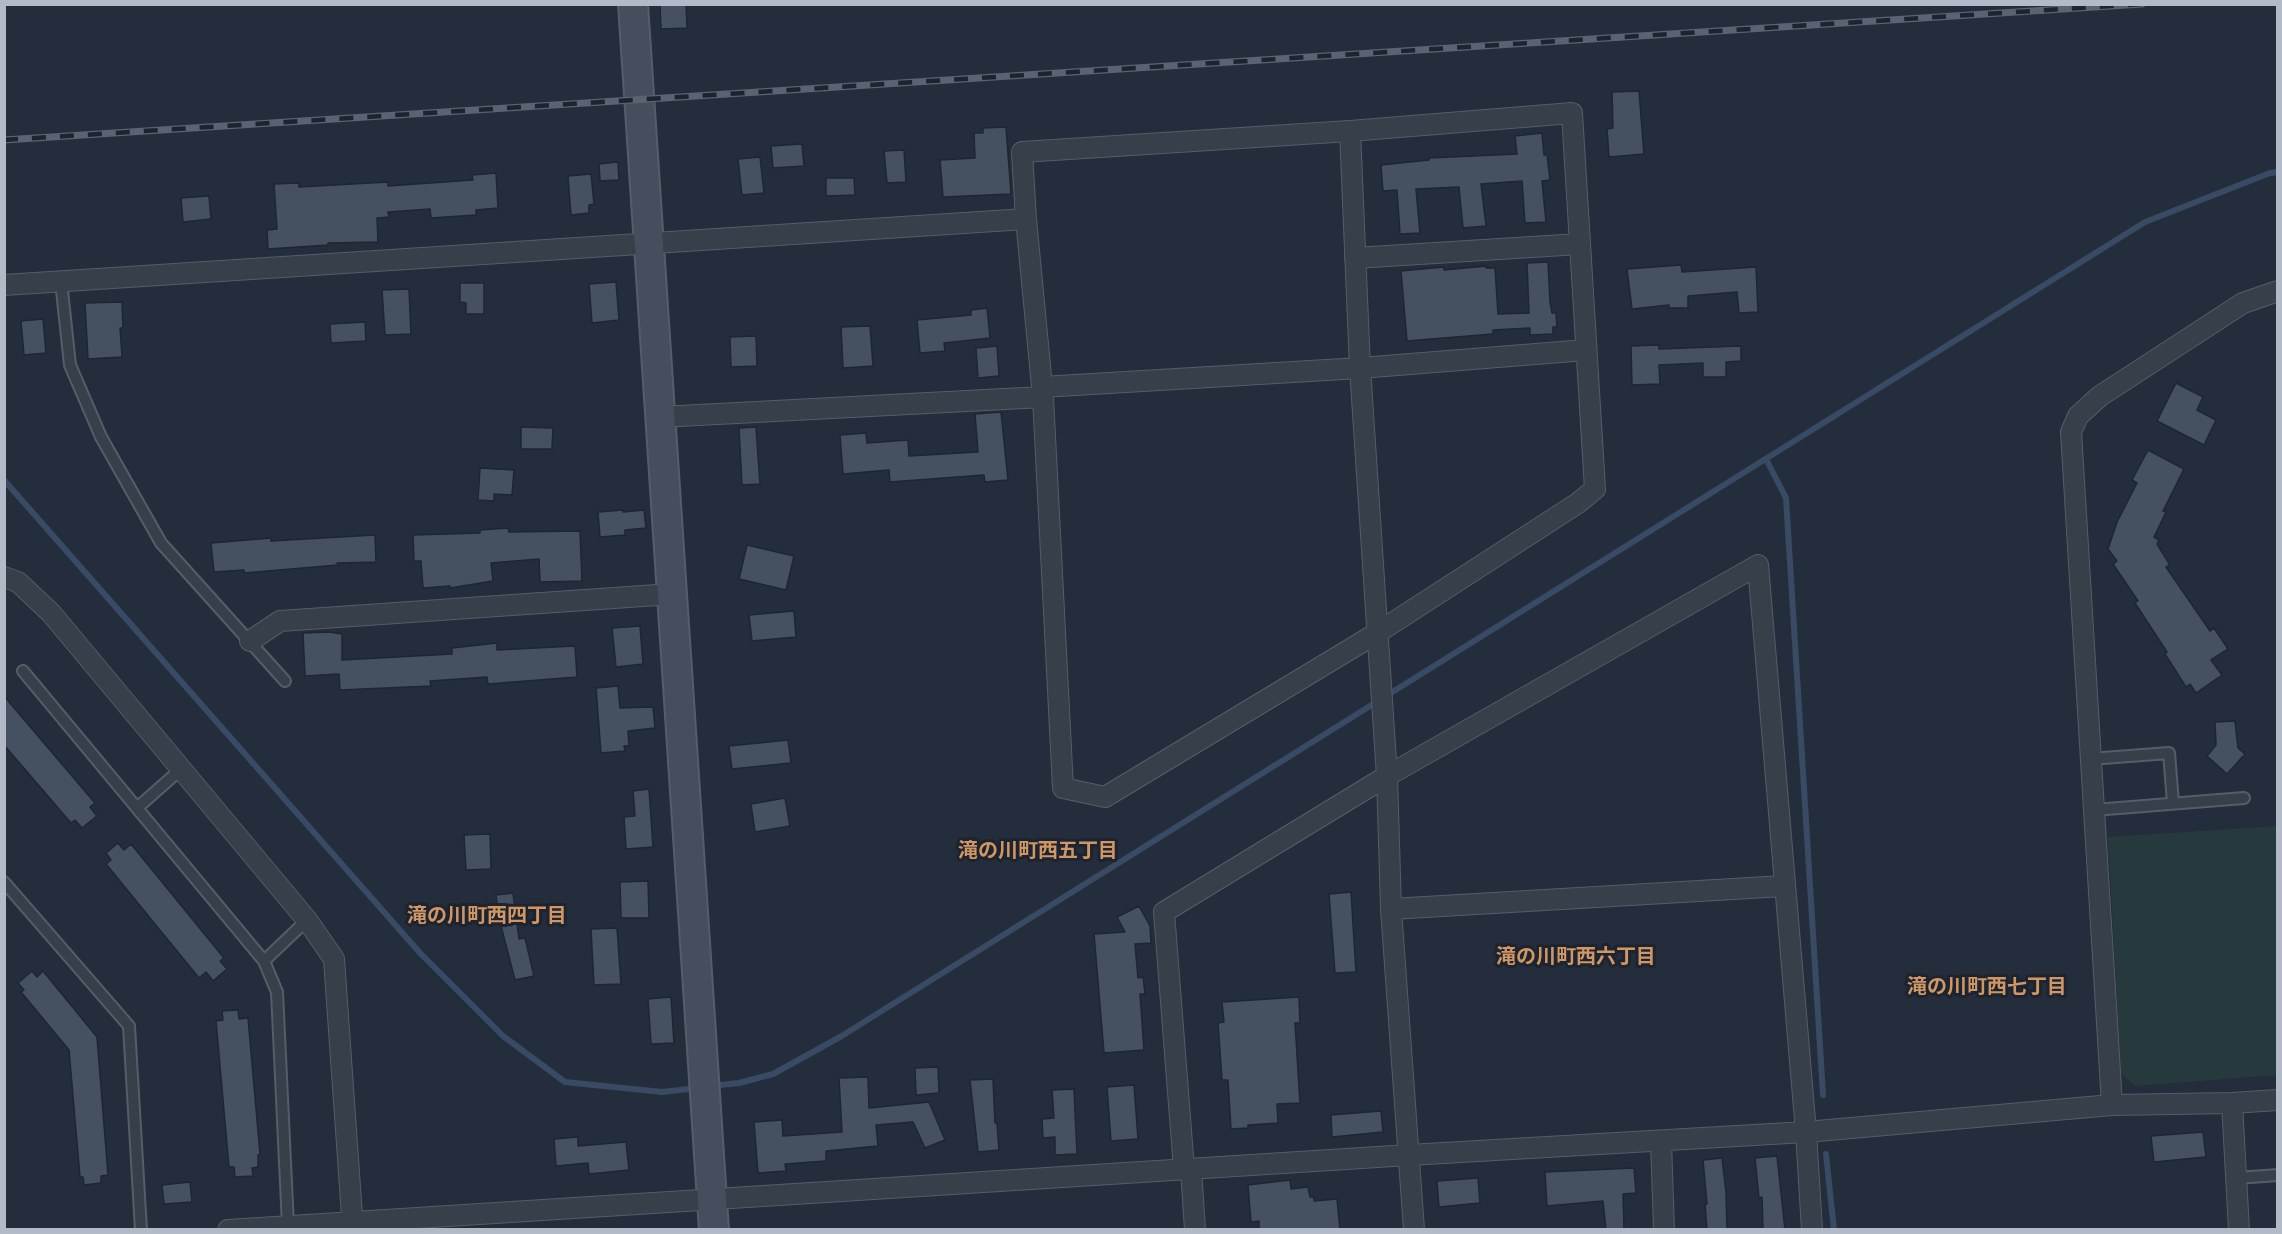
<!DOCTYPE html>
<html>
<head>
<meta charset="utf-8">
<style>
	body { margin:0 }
	#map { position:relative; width:2282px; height:1234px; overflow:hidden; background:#242d3b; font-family:"DM Sans",sans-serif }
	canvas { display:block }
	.frame { position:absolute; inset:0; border:6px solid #b3bac7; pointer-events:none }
</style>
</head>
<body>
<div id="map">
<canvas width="2282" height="1234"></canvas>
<div class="frame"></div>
</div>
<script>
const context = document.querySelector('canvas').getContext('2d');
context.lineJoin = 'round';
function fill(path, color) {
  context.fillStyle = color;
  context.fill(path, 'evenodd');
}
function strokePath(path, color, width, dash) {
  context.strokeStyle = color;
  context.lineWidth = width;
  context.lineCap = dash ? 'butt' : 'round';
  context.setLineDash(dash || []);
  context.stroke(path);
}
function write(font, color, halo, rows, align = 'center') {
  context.font = font + ' "DM Sans","Noto Sans JP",sans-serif';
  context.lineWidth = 6;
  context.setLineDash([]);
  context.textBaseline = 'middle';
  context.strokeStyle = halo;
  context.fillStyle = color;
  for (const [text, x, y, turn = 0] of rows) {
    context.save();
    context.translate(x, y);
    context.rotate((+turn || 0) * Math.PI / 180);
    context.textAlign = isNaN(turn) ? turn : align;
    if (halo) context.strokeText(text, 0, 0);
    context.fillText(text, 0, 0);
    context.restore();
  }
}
const green = new Path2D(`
	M 2277,826 L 2277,1075 L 2135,1086 L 2121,1073 L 2108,837 Z`);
const stream = new Path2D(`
	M 1766,459 L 1786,498 L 1823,1095
	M 4,480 L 420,953 L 503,1036 L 565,1082 L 662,1092 L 698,1088
	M 711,1086 L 739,1083 L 773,1074 L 840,1037 L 2145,222 L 2270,173 L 2278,172
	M 1826,1154 L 1834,1230`);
const building = new Path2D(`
	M 660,4 L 686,4 L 687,28 L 661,29 Z
	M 1639,91 L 1644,154 L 1609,157 L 1607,129 L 1613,128 L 1612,92 Z
	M 1006,127 L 1011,194 L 943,197 L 940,160 L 975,158 L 974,133 L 983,133 L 983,128 Z
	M 1542,133 L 1544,155 L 1547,155 L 1550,180 L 1542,181 L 1546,222 L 1525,223 L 1522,181 L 1481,184 L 1486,226 L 1463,228 L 1459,187 L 1416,189 L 1420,233 L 1400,234 L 1397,190 L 1383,191 L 1381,165 L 1429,160 L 1429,158 L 1517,154 L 1515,136 Z
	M 802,144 L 804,166 L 773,168 L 771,146 Z
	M 904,150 L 906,182 L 887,183 L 884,151 Z
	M 760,157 L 764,193 L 742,195 L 738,159 Z
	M 618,162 L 619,180 L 600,181 L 599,164 Z
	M 496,173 L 498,208 L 476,210 L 476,215 L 431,218 L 430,209 L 388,212 L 389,217 L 377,218 L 378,242 L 328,243 L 328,245 L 268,249 L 267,230 L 277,229 L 274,184 L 299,183 L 299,187 L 388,182 L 388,186 L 473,180 L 472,175 Z
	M 591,174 L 594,204 L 589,205 L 589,213 L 571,215 L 568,176 Z
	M 826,178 L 854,178 L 855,195 L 826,196 Z
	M 209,196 L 211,219 L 183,222 L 181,198 Z
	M 1548,262 L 1550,302 L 1552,313 L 1556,313 L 1557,327 L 1553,327 L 1553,334 L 1530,335 L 1530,328 L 1493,330 L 1493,334 L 1407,341 L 1401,271 L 1444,267 L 1444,270 L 1486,266 L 1486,268 L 1495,268 L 1498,314 L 1529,313 L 1527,263 Z
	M 1681,265 L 1682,272 L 1756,267 L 1758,312 L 1739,313 L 1737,292 L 1688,296 L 1688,308 L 1669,308 L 1669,305 L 1632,309 L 1627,269 Z
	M 616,282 L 619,320 L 592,323 L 589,284 Z
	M 460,283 L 484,283 L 484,314 L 466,314 L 466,303 L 460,302 Z
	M 409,289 L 411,334 L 385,335 L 382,290 Z
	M 122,302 L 123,328 L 120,328 L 122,357 L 88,359 L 85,303 Z
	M 987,308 L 990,338 L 944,343 L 945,351 L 920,353 L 917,320 L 971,315 L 971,310 Z
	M 43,319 L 46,353 L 24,355 L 21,321 Z
	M 365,322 L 366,341 L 331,343 L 330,324 Z
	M 870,326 L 873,366 L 843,368 L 841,327 Z
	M 756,336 L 757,366 L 731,367 L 730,337 Z
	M 1659,345 L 1659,349 L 1741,346 L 1741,361 L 1726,362 L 1726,377 L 1703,377 L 1703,363 L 1659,365 L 1660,384 L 1632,385 L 1631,346 Z
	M 997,346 L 999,376 L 978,378 L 976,348 Z
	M 2176,383 L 2203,397 L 2197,410 L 2216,420 L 2204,445 L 2157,421 Z
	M 1001,412 L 1008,480 L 985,482 L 984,475 L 890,482 L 889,470 L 843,474 L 840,435 L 866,433 L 867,443 L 908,440 L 909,456 L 978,452 L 975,414 Z
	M 521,427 L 553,428 L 552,449 L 521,449 Z
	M 756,427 L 760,484 L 742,485 L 739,428 Z
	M 2148,450 L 2184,469 L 2163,511 L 2166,512 L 2154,537 L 2159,540 L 2157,544 L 2170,565 L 2166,567 L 2210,631 L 2214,628 L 2228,649 L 2211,660 L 2222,675 L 2196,693 L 2190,684 L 2186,687 L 2165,654 L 2167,652 L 2135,603 L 2138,601 L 2113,564 L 2117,561 L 2108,549 L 2117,522 L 2137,483 L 2132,480 Z
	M 480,468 L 514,470 L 512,495 L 494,494 L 494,501 L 478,500 Z
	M 623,510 L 623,512 L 644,510 L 646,528 L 625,530 L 625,535 L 600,537 L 598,512 Z
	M 508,528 L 509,532 L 580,531 L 582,581 L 540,582 L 539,559 L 491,563 L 493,581 L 450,588 L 450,586 L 423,588 L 421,561 L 414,561 L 413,535 L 480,533 L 480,530 Z
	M 375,535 L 376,562 L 337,563 L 338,565 L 244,573 L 244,570 L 214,572 L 211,543 L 271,538 L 271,541 Z
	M 747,545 L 794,556 L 786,590 L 739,579 Z
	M 794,611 L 796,637 L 752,641 L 749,615 Z
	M 640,626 L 643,664 L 616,667 L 612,628 Z
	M 329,632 L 342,634 L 342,660 L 452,654 L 452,648 L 497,643 L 497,650 L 575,646 L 577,677 L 488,684 L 487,677 L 430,681 L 431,686 L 340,690 L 339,674 L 305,676 L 303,633 Z
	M 618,686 L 620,708 L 653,707 L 655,728 L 628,731 L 629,746 L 624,746 L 625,751 L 601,753 L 596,688 Z
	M 4,696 L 95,803 L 90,807 L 97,816 L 82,828 L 75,820 L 71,823 L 4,745 Z
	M 2235,721 L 2238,748 L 2245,754 L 2227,774 L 2207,756 L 2216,745 L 2215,722 Z
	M 788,740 L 791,763 L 732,769 L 729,746 Z
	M 649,789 L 653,847 L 626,849 L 624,817 L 635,816 L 633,791 Z
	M 785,798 L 790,826 L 755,832 L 751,804 Z
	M 490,834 L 491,869 L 466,870 L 464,835 Z
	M 118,843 L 124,850 L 131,844 L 224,958 L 220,961 L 227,969 L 213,981 L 206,972 L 199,978 L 106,864 L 111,860 L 106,853 Z
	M 648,881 L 649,918 L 621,918 L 620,882 Z
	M 1351,892 L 1356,972 L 1335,973 L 1329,894 Z
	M 513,893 L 519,939 L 525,938 L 534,976 L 515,980 L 499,918 L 496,895 Z
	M 1139,906 L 1150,926 L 1151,943 L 1135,944 L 1138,978 L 1143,977 L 1145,994 L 1140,994 L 1144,1050 L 1104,1053 L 1094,934 L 1125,932 L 1117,917 Z
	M 617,928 L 621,984 L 594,985 L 591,929 Z
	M 32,971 L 37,977 L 43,971 L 97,1037 L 108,1175 L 101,1176 L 101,1183 L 84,1185 L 83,1177 L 80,1177 L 69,1050 L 21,992 L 24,990 L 18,983 Z
	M 671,997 L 674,1043 L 651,1044 L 648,999 Z
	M 1299,997 L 1300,1023 L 1295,1023 L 1300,1103 L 1277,1104 L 1278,1123 L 1248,1125 L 1248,1128 L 1231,1129 L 1228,1080 L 1222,1080 L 1218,1023 L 1224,1022 L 1222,1002 Z
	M 238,1010 L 239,1019 L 248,1018 L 260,1154 L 258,1155 L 258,1167 L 252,1168 L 253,1176 L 235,1177 L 234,1167 L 229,1167 L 216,1021 L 223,1020 L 222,1011 Z
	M 938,1067 L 939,1093 L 916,1095 L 915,1068 Z
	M 868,1077 L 869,1108 L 929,1102 L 945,1140 L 925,1148 L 913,1122 L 876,1125 L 878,1146 L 826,1151 L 826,1161 L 785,1164 L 786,1171 L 758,1173 L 754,1122 L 782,1120 L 783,1136 L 842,1132 L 839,1078 Z
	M 993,1079 L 995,1123 L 997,1123 L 999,1150 L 978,1152 L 970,1080 Z
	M 1134,1085 L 1138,1139 L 1111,1141 L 1107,1087 Z
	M 1074,1089 L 1077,1154 L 1055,1155 L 1055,1137 L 1043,1138 L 1042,1119 L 1054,1118 L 1052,1090 Z
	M 1381,1111 L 1383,1132 L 1332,1137 L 1331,1115 Z
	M 2203,1132 L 2206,1157 L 2154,1162 L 2151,1136 Z
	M 578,1137 L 578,1146 L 626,1142 L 629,1170 L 589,1174 L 588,1163 L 556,1166 L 554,1139 Z
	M 1777,1156 L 1785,1230 L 1763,1230 L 1762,1197 L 1759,1198 L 1755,1158 Z
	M 1722,1158 L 1726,1192 L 1727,1230 L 1707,1230 L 1705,1204 L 1707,1204 L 1703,1160 Z
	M 1634,1168 L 1636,1193 L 1623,1194 L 1624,1230 L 1606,1230 L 1603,1201 L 1547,1206 L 1545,1172 Z
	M 1478,1178 L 1480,1203 L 1439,1207 L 1437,1181 Z
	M 1290,1180 L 1291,1189 L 1308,1187 L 1310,1197 L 1314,1197 L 1314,1201 L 1337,1199 L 1340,1230 L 1259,1230 L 1259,1221 L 1251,1222 L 1248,1185 Z
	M 190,1182 L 192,1202 L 164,1204 L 162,1185 Z`);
const lane = new Path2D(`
	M 61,281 L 70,365 L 101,437 L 161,543 L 285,681
	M 23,671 L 264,961 L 277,992 L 288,1226
	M 2090,759 L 2169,753 L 2173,803
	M 137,808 L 180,770
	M 2094,810 L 2244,798
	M 4,882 L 129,1026 L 141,1230
	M 264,961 L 307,920
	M 2237,1178 L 2278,1175`);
const street = new Path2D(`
	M 1572,113 L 1595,489 L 1578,503 L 1377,633 L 1105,797 L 1063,788 L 1043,397 L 1026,219 L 1022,152 L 1350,131 Z
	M 1350,131 L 1360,368 L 1387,776 L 1391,909 L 1414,1230
	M 1355,258 L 1580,244
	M 4,285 L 1026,219
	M 1042,387 L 1360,368 L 1586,350
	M 660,417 L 1043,397
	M 4,577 L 18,582 L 51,613 L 307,920 L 334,959 L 353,1230
	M 250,641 L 280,621 L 672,594
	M 1391,909 L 1784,886
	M 2232,1103 L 2239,1230
	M 2112,1105 L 2071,432 L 2078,416 L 2100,396 L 2243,303 L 2278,291
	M 1661,1141 L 1664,1230
	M 1184,1169 L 1164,912 L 1387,776 L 1758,565 L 1806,1132 L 1812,1230
	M 1191,1169 L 1195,1230
	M 228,1230 L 1409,1155 L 1806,1132 L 2112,1105 L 2232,1103 L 2278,1100`);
const secondary = new Path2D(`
	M 633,4 L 714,1230`);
const rail = new Path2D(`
	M 4,140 L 2142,4`);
const neighbourhoodNames = [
	["滝の川町西五丁目",1038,852],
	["滝の川町西四丁目",487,917],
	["滝の川町西六丁目",1576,958],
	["滝の川町西七丁目",1987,988]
];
fill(green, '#26393c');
strokePath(stream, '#394a64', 6);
fill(building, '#455060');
strokePath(building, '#1f2632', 1.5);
strokePath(lane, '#555d69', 14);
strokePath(street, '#555d69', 22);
strokePath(secondary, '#555d69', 32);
strokePath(lane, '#373f4b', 10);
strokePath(street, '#373f4b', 20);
strokePath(secondary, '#464e5e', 28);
strokePath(rail, '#596372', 7);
strokePath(rail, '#1d2430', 4.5, [14]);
write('bold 20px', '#d09764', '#1d2430', neighbourhoodNames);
</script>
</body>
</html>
